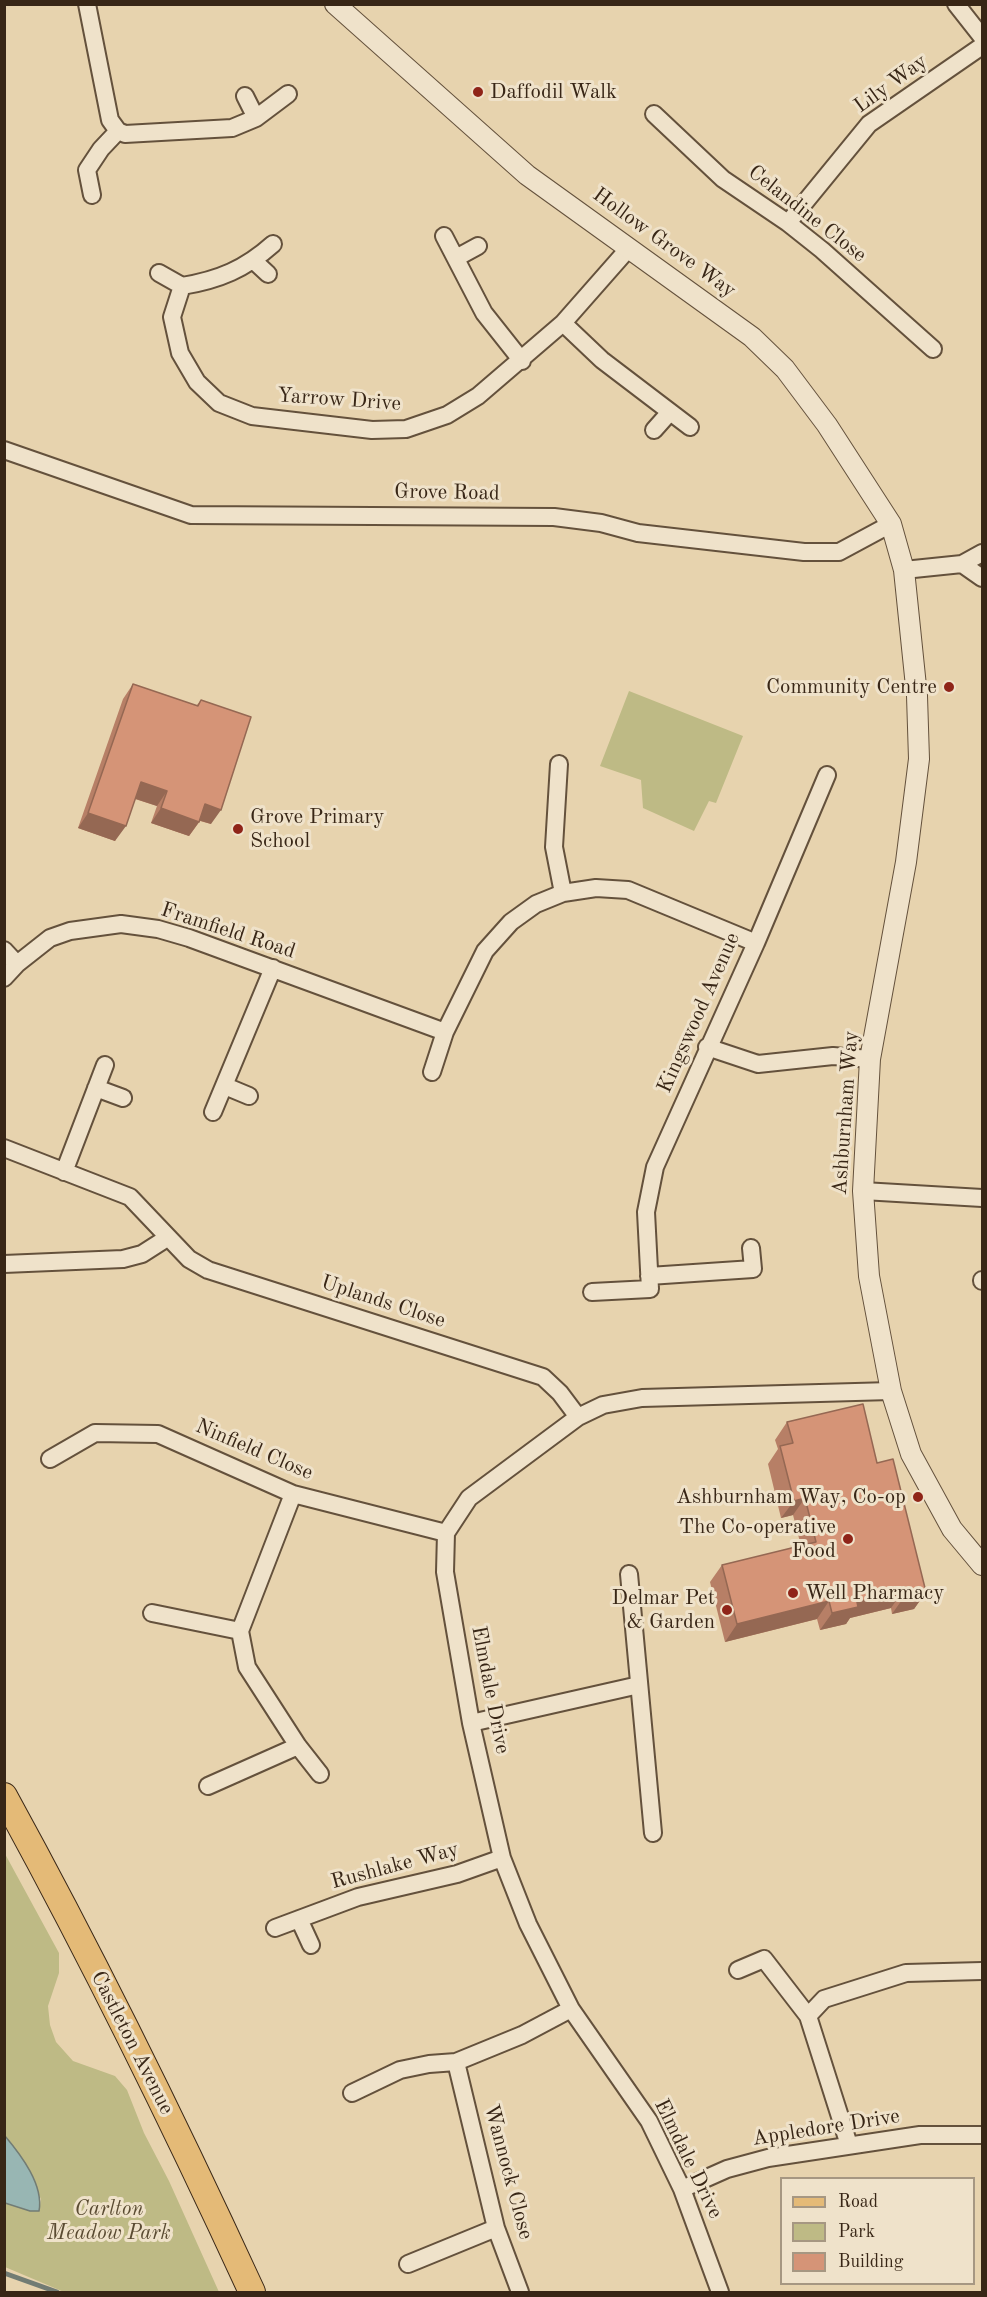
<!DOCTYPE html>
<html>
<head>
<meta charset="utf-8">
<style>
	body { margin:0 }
	#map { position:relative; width:987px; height:2297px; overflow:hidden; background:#e7d3ae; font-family:"Old Standard TT",serif }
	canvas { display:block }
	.frame { position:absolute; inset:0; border:6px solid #382616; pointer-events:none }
	.legend { position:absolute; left:780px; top:2177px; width:195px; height:108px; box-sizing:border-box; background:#efe2ca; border:2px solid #a69782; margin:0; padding:8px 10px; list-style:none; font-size:18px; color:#382616 }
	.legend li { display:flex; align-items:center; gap:12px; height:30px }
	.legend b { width:30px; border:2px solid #a69782 }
</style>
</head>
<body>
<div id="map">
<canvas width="987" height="2297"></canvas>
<div class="frame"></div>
<ul class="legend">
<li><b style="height:8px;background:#e4ba77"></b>Road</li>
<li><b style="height:16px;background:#beba85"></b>Park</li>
<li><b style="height:16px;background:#d59477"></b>Building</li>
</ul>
</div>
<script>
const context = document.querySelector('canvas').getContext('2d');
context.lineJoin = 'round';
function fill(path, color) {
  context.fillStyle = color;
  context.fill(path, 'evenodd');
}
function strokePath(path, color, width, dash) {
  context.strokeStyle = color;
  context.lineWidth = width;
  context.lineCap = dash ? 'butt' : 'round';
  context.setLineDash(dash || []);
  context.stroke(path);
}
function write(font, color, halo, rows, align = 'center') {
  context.font = font + ' "Old Standard TT",serif';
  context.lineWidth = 6;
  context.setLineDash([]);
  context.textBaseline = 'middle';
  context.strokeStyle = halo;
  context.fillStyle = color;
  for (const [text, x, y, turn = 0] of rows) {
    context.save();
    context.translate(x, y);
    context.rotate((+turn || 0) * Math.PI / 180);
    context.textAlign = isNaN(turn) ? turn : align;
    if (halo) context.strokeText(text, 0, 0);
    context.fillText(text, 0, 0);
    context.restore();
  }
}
const green = new Path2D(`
	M 629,691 L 743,736 L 716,803 L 709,801 L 694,831 L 643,808 L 641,780 L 600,766 Z
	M 4,1852 L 59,1953 L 59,1973 L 48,2006 L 50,2025 L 56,2042 L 73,2061 L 115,2076 L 127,2090 L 144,2133 L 169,2181 L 219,2292 L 64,2292 L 5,2267 L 5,2203 L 30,2211 L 39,2211 L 41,2199 L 13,2146 L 5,2136 Z`);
const water = new Path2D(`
	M 5,2136 C 21,2155 44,2185 39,2211 L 30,2211 L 5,2203 Z`);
const stream = new Path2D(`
	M 4,2273 L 57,2292`);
const minor = new Path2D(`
	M 87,4 L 110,120 L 118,131 L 125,134 L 232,128 L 256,118 L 288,94
	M 956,4 L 982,37
	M 245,96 L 256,118
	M 654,114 L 723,179 L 788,223 L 822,250 L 933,349
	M 92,195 L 87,170 L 101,149 L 118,131
	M 788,223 L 869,124 L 982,46
	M 444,236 L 484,313 L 522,361
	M 273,244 C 245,269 219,280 182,286 L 172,317 L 180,353 L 197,382 L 219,403 L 252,416 L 372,430 L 406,429 L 447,415 L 478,396 L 563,323 L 629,248
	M 456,258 L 478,246
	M 254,261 L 268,274
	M 159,273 L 182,286
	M 563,323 L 602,360 L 690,427
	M 654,430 L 670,412
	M 4,450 L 191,515 L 554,517 L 601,523 L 638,533 L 804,552 L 839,552 L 891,524
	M 962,564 L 982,578
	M 904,570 L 962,564 L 982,553
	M 559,764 L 554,847 L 563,893
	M 4,950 L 17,964
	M 4,978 L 17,964 L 50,938 L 70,931 L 121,924 L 158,929 L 189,938 L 445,1032
	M 707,1047 L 758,1064 L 833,1056 L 870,1059
	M 432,1072 L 445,1032 L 485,951 L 511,922 L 536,904 L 563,893 L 596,888 L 628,890 L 756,943
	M 225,1086 L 249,1096
	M 96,1088 L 123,1098
	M 213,1112 L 273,968
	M 4,1148 L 130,1197 L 189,1259 L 208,1270 L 543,1377 L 560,1393 L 578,1417
	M 64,1172 L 105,1065
	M 863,1191 L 982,1198
	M 4,1264 L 123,1259 L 142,1254 L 167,1238
	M 649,1276 L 753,1269 L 751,1248
	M 982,1281 L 982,1280
	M 592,1292 L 650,1289 L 646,1212 L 655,1167 L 756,943 L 827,775
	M 50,1459 L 95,1433 L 158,1434 L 293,1494 L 446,1533
	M 293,1494 L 240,1631 L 247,1667 L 298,1746 L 320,1774
	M 629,1574 L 653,1833
	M 152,1613 L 240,1631
	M 471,1723 L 639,1685
	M 208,1786 L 298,1746
	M 299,1919 L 311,1945
	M 275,1928 L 358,1897 L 457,1874 L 502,1858
	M 738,1970 L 764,1959 L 808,2016
	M 456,2062 L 496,2228 L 520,2292
	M 352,2093 L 400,2070 L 429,2064 L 456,2062 L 522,2035 L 571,2009
	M 849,2145 L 808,2016 L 824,1999 L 906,1973 L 982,1971
	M 682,2189 L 727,2169 L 768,2158 L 920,2135 L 982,2135
	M 408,2264 L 496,2228
	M 720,2292 L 682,2189 L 649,2121 L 571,2009 L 528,1924 L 502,1858 L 471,1723 L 445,1572 L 446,1533 L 469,1498 L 578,1417 L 603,1405 L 642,1398 L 891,1391`);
const tertiary = new Path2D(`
	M 335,4 L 527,175 L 752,337 L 785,369 L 827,425 L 891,524 L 904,570 L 917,696 L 919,759 L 906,862 L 870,1059 L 863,1191 L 869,1276 L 891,1391 L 911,1454 L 952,1529 L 982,1565`);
const primary = new Path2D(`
	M 4,1796 C 93,1958 175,2125 252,2292`);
const wall = new Path2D(`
	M 133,684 L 196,706 L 201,700 L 211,824 L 200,821 L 189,836 L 151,823 L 157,806 L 135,799 L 115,841 L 78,828 L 123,699 Z
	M 787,1422 L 877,1463 L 926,1592 L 914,1609 L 892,1614 L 891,1608 L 850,1618 L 846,1624 L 820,1630 L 817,1619 L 725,1642 L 710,1582 L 722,1565 L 801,1546 L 793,1515 L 781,1518 L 768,1464 L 778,1449 L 775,1440 Z`);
const shadedWall = new Path2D(`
	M 141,782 L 167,791 L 157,806 L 130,797 Z
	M 205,804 L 221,810 L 211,824 L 195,819 Z
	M 161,808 L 199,822 L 189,836 L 151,823 Z
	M 88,813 L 126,826 L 115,841 L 78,828 Z
	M 805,1498 L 793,1515 L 781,1518 L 794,1501 Z
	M 903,1591 L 891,1608 L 850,1618 L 846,1624 L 820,1630 L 832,1613 L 857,1602 Z
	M 926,1592 L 914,1609 L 892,1614 L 904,1597 Z
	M 829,1601 L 817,1619 L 725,1642 L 737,1624 Z`);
const building = new Path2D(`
	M 133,684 L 198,706 L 201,700 L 251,717 L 221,810 L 205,804 L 199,822 L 161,808 L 167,791 L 141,782 L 126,826 L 88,813 Z
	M 863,1404 L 877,1463 L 893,1459 L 926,1592 L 904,1597 L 903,1591 L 857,1602 L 858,1607 L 832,1613 L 829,1601 L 737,1624 L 722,1565 L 816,1542 L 805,1498 L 794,1501 L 780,1446 L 793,1443 L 787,1422 Z`);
const markers = [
	[478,92,6,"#8f2418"],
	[949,687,6,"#8f2418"],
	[238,829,6,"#8f2418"],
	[918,1497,6,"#8f2418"],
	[848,1539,6,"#8f2418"],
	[793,1593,6,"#8f2418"],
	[727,1610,6,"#8f2418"]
];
const streetNames = [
	["Lily Way",891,84,-36],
	["Celandine Close",807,214,38],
	["Hollow Grove Way",664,243,36],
	["Yarrow Drive",339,400,4],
	["Grove Road",447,493,1],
	["Framfield Road",228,931,18],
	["Kingswood Avenue",699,1013,-66],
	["Ashburnham Way",846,1113,-86],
	["Uplands Close",383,1302,18],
	["Ninfield Close",254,1450,23],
	["Elmdale Drive",490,1690,79],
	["Rushlake Way",395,1866,-15],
	["Castleton Avenue",132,2043,63],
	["Appledore Drive",826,2128,-9],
	["Elmdale Drive",688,2159,64],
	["Wannock Close",508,2172,75]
];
const poiNames = [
	["Daffodil Walk",490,92,"left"],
	["Community Centre",937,687],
	["Grove Primary",250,817,"left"],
	["School",250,841,"left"],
	["Ashburnham Way, Co-op",906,1497],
	["The Co-operative",836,1527],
	["Food",836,1551],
	["Well Pharmacy",805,1593,"left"],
	["Delmar Pet",715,1598],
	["& Garden",715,1622]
];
const parkNames = [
	["Carlton",109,2209],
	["Meadow Park",109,2233]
];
fill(green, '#beba85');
fill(water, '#98b6b3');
strokePath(water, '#727c74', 1.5);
strokePath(stream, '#727c74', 5);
strokePath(minor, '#64513c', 20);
strokePath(tertiary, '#64513c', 22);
strokePath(primary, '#382616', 28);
strokePath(minor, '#efe2ca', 16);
strokePath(tertiary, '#efe2ca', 20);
strokePath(primary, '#e4ba77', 26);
fill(wall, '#b77f66');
fill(shadedWall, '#956853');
fill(building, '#d59477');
strokePath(building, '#956853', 1.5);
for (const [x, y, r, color] of markers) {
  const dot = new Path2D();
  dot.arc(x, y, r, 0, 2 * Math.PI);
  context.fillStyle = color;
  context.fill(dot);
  strokePath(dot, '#efe2ca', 2);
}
write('21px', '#382616', '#efe2ca', streetNames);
write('21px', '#382616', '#efe2ca', poiNames, 'right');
write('italic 21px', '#5a4b32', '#efe2ca', parkNames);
</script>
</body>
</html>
